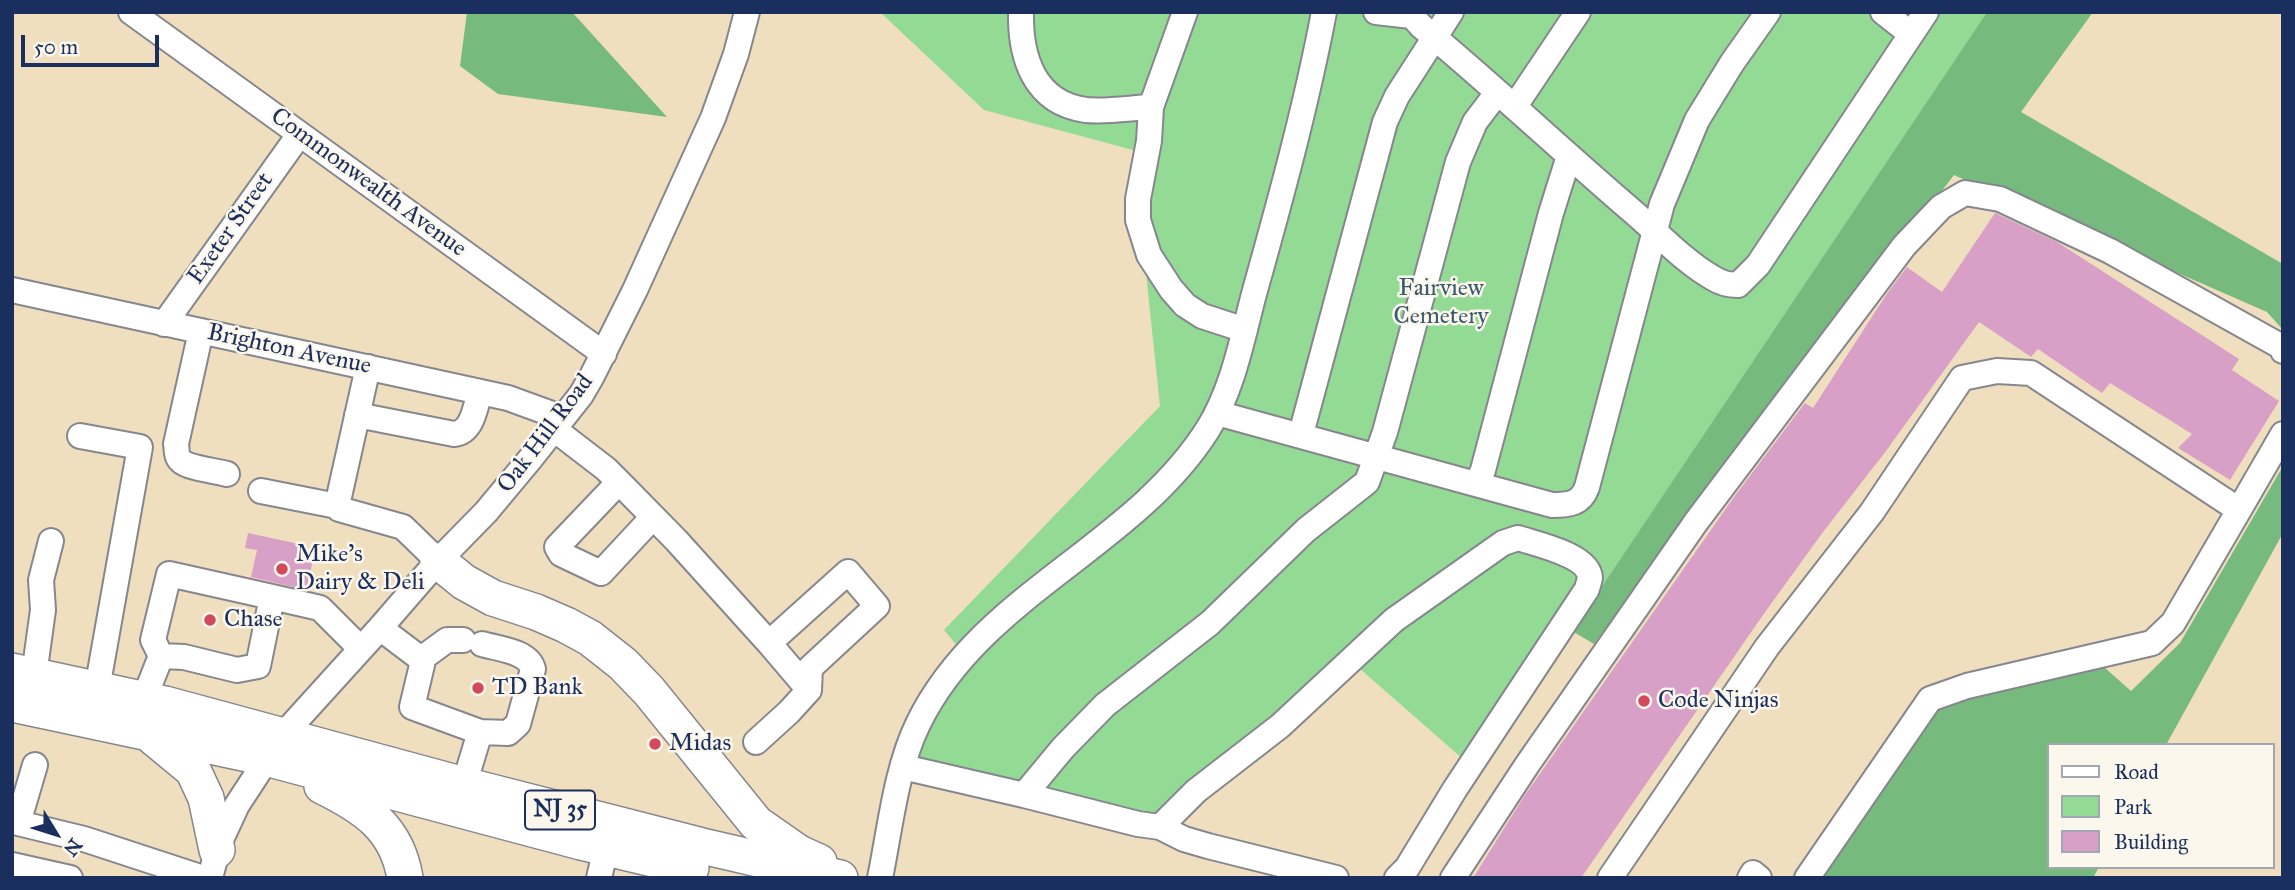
<!DOCTYPE html>
<html>
<head>
<meta charset="utf-8">
<style>
	body { margin:0 }
	#map { position:relative; width:2295px; height:890px; overflow:hidden; background:#f0dfbe; font-family:"IM FELL Great Primer",serif }
	canvas { display:block }
	.frame { position:absolute; inset:0; border:14px solid #1b2f5e; pointer-events:none }
	.legend { position:absolute; left:2047px; top:743px; width:228px; height:126px; box-sizing:border-box; background:#fbf7ec; border:2px solid #a1a7b3; margin:0; padding:9px 12px; list-style:none; font-size:21px; color:#1b2f5e }
	.legend li { display:flex; align-items:center; gap:14px; height:35px }
	.legend b { width:35px; border:2px solid #a1a7b3 }
	.north { position:absolute; left:21px; top:799px; width:70px; height:70px; -webkit-text-stroke:5px #fbf7ec; paint-order:stroke; rotate:128deg; font-size:19px; font-weight:700; line-height:28px; text-align:center; color:#1b2f5e }
	.north::after { content:''; display:block; margin:auto; width:24px; height:32px; background:#1b2f5e; clip-path:polygon(50% 0,100% 100%,50% 72%,0 100%) }
	.scale { position:absolute; left:21px; top:35px; width:138px; height:32px; box-sizing:border-box; border:4px solid #1b2f5e; border-top:0; padding-left:9px; font-size:21px; line-height:24px; white-space:nowrap; color:#1b2f5e; -webkit-text-stroke:5px #fbf7ec; paint-order:stroke }
</style>
</head>
<body>
<div id="map">
<canvas width="2295" height="890"></canvas>
<div class="frame"></div>
<ul class="legend">
<li><b style="height:9px;background:#fff"></b>Road</li>
<li><b style="height:19px;background:#93da95"></b>Park</li>
<li><b style="height:19px;background:#d9a0c7"></b>Building</li>
</ul>
<div class="north">N</div>
<div class="scale">50 m</div>
</div>
<script>
const context = document.querySelector('canvas').getContext('2d');
context.lineJoin = 'round';
function fill(path, color) {
  context.fillStyle = color;
  context.fill(path, 'evenodd');
}
function strokePath(path, color, width, dash) {
  context.strokeStyle = color;
  context.lineWidth = width;
  context.lineCap = dash ? 'butt' : 'round';
  context.setLineDash(dash || []);
  context.stroke(path);
}
function write(font, color, halo, rows, align = 'center') {
  context.font = font + ' "IM FELL Great Primer",serif';
  context.lineWidth = 5;
  context.setLineDash([]);
  context.textBaseline = 'middle';
  context.strokeStyle = halo;
  context.fillStyle = color;
  for (const [text, x, y, turn = 0] of rows) {
    context.save();
    context.translate(x, y);
    context.rotate((+turn || 0) * Math.PI / 180);
    context.textAlign = isNaN(turn) ? turn : align;
    if (halo) context.strokeText(text, 0, 0);
    context.fillText(text, 0, 0);
    context.restore();
  }
}
const green = new Path2D(`
	M 880,12 L 1987,12 L 1572,631 L 1479,773 L 1351,661 L 1158,833 L 900,773 L 965,655 L 944,630 L 1160,406 L 1133,150 L 984,110 Z`);
const forest = new Path2D(`
	M 467,12 L 572,12 L 667,117 L 498,94 L 460,66 Z
	M 1987,12 L 2093,12 L 2021,112 L 2283,264 L 2283,330 L 2267,312 L 1954,175 L 1594,644 L 1572,631 Z
	M 2283,466 L 2283,533 L 2166,745 L 2048,745 L 2048,867 L 2099,867 L 2093,878 L 1822,878 L 1936,702 L 2096,660 L 2131,691 L 2180,643 Z`);
const building = new Path2D(`
	M 1995,213 L 2057,242 L 2239,359 L 2232,370 L 2279,401 L 2230,480 L 2178,448 L 2192,434 L 2110,383 L 2102,393 L 2038,349 L 2031,357 L 1979,322 L 1886,451 L 1823,532 L 1763,615 L 1581,878 L 1473,878 L 1525,795 L 1734,497 L 1805,403 L 1813,408 L 1888,292 L 1907,267 L 1942,292 Z
	M 248,533 L 299,544 L 296,557 L 313,560 L 306,590 L 251,577 L 257,550 L 245,548 Z`);
const minor = new Path2D(`
	M 131,12 L 604,354
	M 1021,12 C 1020,57 1034,103 1086,110 C 1107,112 1130,108 1151,107
	M 1185,12 L 1151,107 L 1149,141 L 1138,199 L 1138,220 L 1149,255 L 1171,289 L 1185,305 L 1202,316 L 1245,330
	M 1376,12 L 1412,16 L 1421,26 C 1493,86 1560,149 1631,210 C 1657,232 1683,261 1713,278 C 1721,283 1729,285 1738,285 L 1758,265 L 1926,12
	M 1883,12 L 1911,34
	M 1515,106 L 1578,12
	M 12,290 L 508,398 L 563,418
	M 164,324 L 299,135
	M 201,331 L 176,444 C 177,450 176,457 181,461 C 188,468 217,471 227,474
	M 1217,413 L 1552,505 C 1569,505 1581,504 1587,487 L 1662,204 L 1697,120 L 1732,63 L 1768,12
	M 357,415 L 454,434 C 473,432 475,407 480,392
	M 554,429 L 606,469 L 619,482 L 676,540 L 769,643 L 848,572 L 877,606 L 810,668 L 809,690 L 789,712 L 756,742
	M 1301,434 L 1385,122 L 1397,96 L 1451,12
	M 80,436 L 140,447 L 97,689
	M 619,482 L 557,547 L 561,554 L 601,573 L 653,517
	M 1477,483 L 1483,470 L 1551,213 L 1569,156
	M 261,491 L 337,506 L 339,509 L 403,527 L 438,561
	M 337,506 L 368,367
	M 2239,510 L 2283,434
	M 380,628 L 421,659
	M 769,643 L 809,690
	M 161,656 L 153,640 L 169,574 L 272,597
	M 421,659 L 422,665 L 412,707 L 480,732 L 464,785
	M 421,659 L 447,640 L 463,640
	M 34,675 L 43,610 L 41,580 L 51,541
	M 144,699 L 161,656 L 184,657 L 237,670 L 258,666 L 272,597 L 320,608 L 361,649
	M 480,732 L 508,733 L 518,724 L 533,669 C 528,651 499,649 482,644
	M 903,767 L 1024,795 L 1063,748 L 1105,705 L 1210,623 L 1306,530 L 1367,482 L 1385,432 L 1458,162 L 1475,122 L 1497,93
	M 1024,795 L 1138,824 L 1160,827 L 1184,839 L 1208,846 L 1336,878
	M 12,822 L 18,823 L 35,765
	M 18,823 L 84,839 L 203,878
	M 1160,827 L 1196,791 L 1280,726 L 1394,620 L 1503,543 L 1518,538 C 1536,544 1589,555 1590,578 C 1590,579 1587,588 1587,589 L 1455,789 L 1407,868 L 1397,878
	M 12,865 L 70,878
	M 210,878 L 219,844 L 237,805 L 282,736 L 380,628 L 438,561 L 486,512 L 531,458 L 581,395 L 592,376 L 635,290 L 713,118 L 736,54 L 747,12
	M 599,878 L 606,848
	M 880,878 C 890,829 896,769 918,724 C 980,595 1133,548 1208,429 C 1233,389 1242,339 1254,294 C 1280,201 1306,107 1324,12
	M 1453,878 L 1527,765 L 1696,522 L 1904,246 L 1941,207 L 1965,193 L 2000,199 L 2110,251 L 2282,347 L 2283,351
	M 1610,878 L 1767,647 L 1872,512 L 1962,378 L 1997,371 L 2031,373 L 2239,510 L 2173,623 L 2152,643 L 1967,686 L 1930,699 L 1807,878
	M 1750,878 L 1753,873 L 1759,878`);
const highway = new Path2D(`
	M 438,561 L 464,582 L 493,598 L 536,612 L 566,625 L 590,638 L 623,664 L 649,691 L 756,823 L 799,853 L 819,862
	M 12,671 L 165,704 L 464,785 L 702,846 L 840,878
	M 12,704 L 266,758 L 581,842 L 691,868
	M 153,737 L 193,770 L 206,798 L 217,850
	M 322,786 C 365,807 397,828 405,878`);
const markers = [
	[282,569,7,"#d1495b"],
	[210,620,7,"#d1495b"],
	[478,688,7,"#d1495b"],
	[1644,701,7,"#d1495b"],
	[655,744,7,"#d1495b"]
];
const shields = [
	[560,810,70]
];
const shieldNames = [
	["NJ 35",560,810]
];
const streetNames = [
	["Commonwealth Avenue",368,183,36],
	["Exeter Street",231,229,-55],
	["Brighton Avenue",289,350,12],
	["Oak Hill Road",546,434,-53]
];
const parkNames = [
	["Fairview",1441,289],
	["Cemetery",1441,317]
];
const poiNames = [
	["Mike's",296,555],
	["Dairy & Deli",296,583],
	["Chase",224,620],
	["TD Bank",492,688],
	["Code Ninjas",1658,701],
	["Midas",669,744]
];
fill(green, '#93da95');
fill(forest, '#76ba7e');
fill(building, '#d9a0c7');
strokePath(minor, '#86878e', 28);
strokePath(highway, '#86878e', 38);
strokePath(minor, '#fff', 24);
strokePath(highway, '#fff', 35);
for (const [x, y, r, color] of markers) {
  const dot = new Path2D();
  dot.arc(x, y, r, 0, 2 * Math.PI);
  context.fillStyle = color;
  context.fill(dot);
  strokePath(dot, '#fbf7ec', 2.5);
}
for (const [x, y, w] of shields) {
  const box = new Path2D();
  box.roundRect(x - w / 2, y - 19.5, w, 39, 5);
  context.fillStyle = '#fbf7ec';
  context.fill(box);
  strokePath(box, '#1b2f5e', 2);
}
write('bold 23px', '#1b2f5e', null, shieldNames);
write('24px', '#1b2f5e', '#fbf7ec', streetNames);
write('24px', '#395a6c', '#fbf7ec', parkNames);
write('24px', '#1b2f5e', '#fbf7ec', poiNames, 'left');
</script>
</body>
</html>
